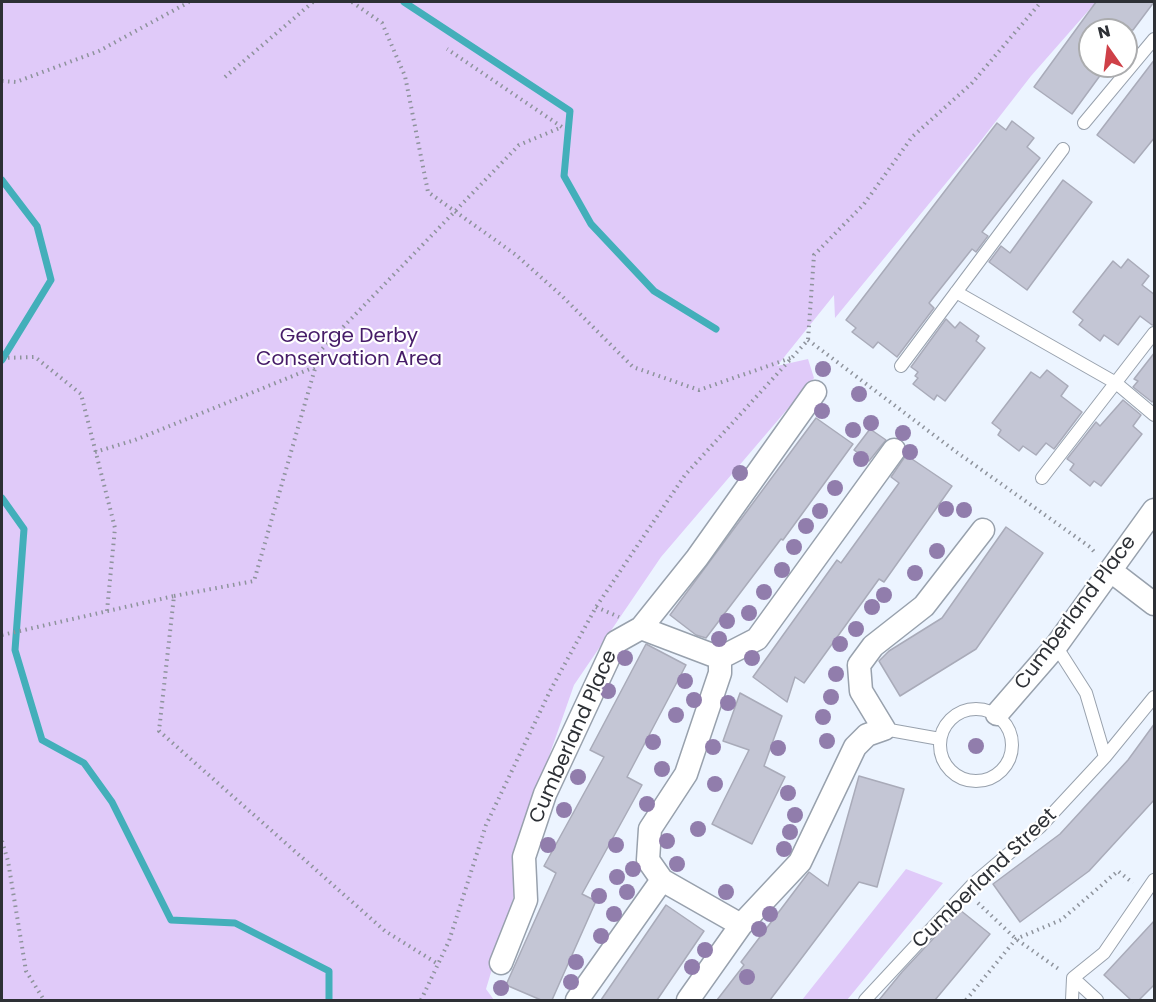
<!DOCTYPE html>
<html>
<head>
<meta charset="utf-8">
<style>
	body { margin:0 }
	#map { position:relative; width:1156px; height:1002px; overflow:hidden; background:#ecf4ff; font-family:Poppins,sans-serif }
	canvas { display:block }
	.frame { position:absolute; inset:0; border:3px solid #2d3035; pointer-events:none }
	.north { position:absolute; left:1078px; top:18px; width:60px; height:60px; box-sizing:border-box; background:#fff; border:2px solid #abacae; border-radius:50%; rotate:346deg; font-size:16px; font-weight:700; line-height:24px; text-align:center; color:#2d3035 }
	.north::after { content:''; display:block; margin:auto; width:21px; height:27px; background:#cf4048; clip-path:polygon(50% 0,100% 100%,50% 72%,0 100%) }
</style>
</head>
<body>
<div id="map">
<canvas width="1156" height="1002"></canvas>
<div class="frame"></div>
<div class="north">N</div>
</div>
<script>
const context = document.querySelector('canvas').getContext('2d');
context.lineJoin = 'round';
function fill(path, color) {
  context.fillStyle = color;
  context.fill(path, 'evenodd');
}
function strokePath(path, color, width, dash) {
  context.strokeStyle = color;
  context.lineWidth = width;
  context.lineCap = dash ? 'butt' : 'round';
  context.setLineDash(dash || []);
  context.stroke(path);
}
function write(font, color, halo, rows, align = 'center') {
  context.font = font + ' Poppins,sans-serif';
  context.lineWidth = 4.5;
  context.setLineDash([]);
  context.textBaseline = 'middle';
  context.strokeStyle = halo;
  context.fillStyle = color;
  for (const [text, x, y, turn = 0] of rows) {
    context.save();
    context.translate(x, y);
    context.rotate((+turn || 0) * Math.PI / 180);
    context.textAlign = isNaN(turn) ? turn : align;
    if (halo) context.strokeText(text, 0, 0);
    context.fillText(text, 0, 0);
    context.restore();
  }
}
const green = new Path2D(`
	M 2,2 L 1096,2 L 1031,76 L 979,143 L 835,318 L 834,295 L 777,366 L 808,359 L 814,378 L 661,557 L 574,685 L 513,859 L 514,896 L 486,989 L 494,1000 L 2,1000 Z
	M 906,869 L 943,883 L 847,1000 L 802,1000 Z`);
const stream = new Path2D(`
	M 404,2 L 570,111 L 564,176 L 591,224 L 654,291 L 716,329
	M 2,180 L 37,226 L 51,280 L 2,360
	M 2,498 L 24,529 L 15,650 L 42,740 L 84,763 L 112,802 L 171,920 L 235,923 L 329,971 L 329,1000`);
const building = new Path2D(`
	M 1096,2 L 1154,2 L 1133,30 L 1090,30 L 1090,66 L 1107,66 L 1072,114 L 1034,87 Z
	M 1155,59 L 1155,137 L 1134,163 L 1097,135 Z
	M 1012,121 L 1034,138 L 1027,147 L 1040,158 L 982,232 L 988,236 L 976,252 L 972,249 L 929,303 L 934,308 L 897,357 L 878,342 L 873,348 L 852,332 L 856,328 L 846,320 L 997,123 L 1006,130 Z
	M 1063,180 L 1092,202 L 1027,290 L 989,262 L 1001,246 L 1010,253 Z
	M 1128,259 L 1149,276 L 1142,285 L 1155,295 L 1155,325 L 1152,325 L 1140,316 L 1118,345 L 1104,335 L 1100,341 L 1079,325 L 1083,320 L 1073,312 L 1113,261 L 1121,268 Z
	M 946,319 L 955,328 L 960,322 L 979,336 L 976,341 L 985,348 L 945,401 L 937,395 L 934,400 L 913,384 L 918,378 L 915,376 L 918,372 L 911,367 Z
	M 1155,352 L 1155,399 L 1152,402 L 1133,387 L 1138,381 L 1134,379 Z
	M 1047,370 L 1068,386 L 1061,396 L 1082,412 L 1054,449 L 1046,443 L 1036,455 L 1023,446 L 1019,451 L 998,435 L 1001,430 L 992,423 L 1031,372 L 1040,378 Z
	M 1123,400 L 1141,415 L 1133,426 L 1142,434 L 1101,486 L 1094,481 L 1090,486 L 1070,470 L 1074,464 L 1067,459 L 1096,422 L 1100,426 Z
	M 816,418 L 853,444 L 783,540 L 781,539 L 706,638 L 696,635 L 670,615 Z
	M 870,429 L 886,440 L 869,461 L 854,450 Z
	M 906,455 L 952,486 L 884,582 L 879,579 L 804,683 L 795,677 L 787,702 L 753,677 L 837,560 L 841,563 L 899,483 L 891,477 Z
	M 1006,527 L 1043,553 L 976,649 L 900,696 L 879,661 L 889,651 L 942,618 Z
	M 646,644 L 686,665 L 627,777 L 642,785 L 582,894 L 596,901 L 552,1000 L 541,1000 L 506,985 L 556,873 L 544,866 L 604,757 L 590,750 Z
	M 740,693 L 782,716 L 764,766 L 785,777 L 752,844 L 712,824 L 749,750 L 723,741 Z
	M 1155,723 L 1155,799 L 1089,871 L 1020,922 L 993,884 L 1060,834 L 1128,760 Z
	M 859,776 L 904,789 L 877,887 L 859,882 L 770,1000 L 717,1000 L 744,965 L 741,962 L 809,872 L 828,886 Z
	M 666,905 L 704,931 L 657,1000 L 601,1000 Z
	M 960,910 L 990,934 L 935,1000 L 879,1000 L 902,972 Z
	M 1155,920 L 1155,984 L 1139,1000 L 1131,1000 L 1104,975 Z`);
const path = new Path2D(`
	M 352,2 L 382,23 L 405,76 L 428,192 L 516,255 L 562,296 L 633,367 L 699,390 L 791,358
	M 225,77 L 313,2
	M 2,81 L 16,82 L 99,51 L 189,2
	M 808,340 L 955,451 L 1090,547 L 1096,554
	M 2,358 L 35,357 L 81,394 L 115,528 L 107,611
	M 95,452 L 135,440 L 315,367
	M 174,596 L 254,581 L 320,351 L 519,145 L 562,127 L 447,49
	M 596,607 L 619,617
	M 2,635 L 174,596 L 159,731 L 385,931 L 438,964
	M 2,841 L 8,861 L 26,971 L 44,1000
	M 978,903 L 1016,939 L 1060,970
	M 421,1000 L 449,941 L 486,825 L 550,691 L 596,607 L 685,475 L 808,340 L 814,255 L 864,204 L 912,137 L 972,83 L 1041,2
	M 966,1000 L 1016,939 L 1061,920 L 1118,871 L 1133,883`);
const service = new Path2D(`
	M 1084,123 L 1154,39
	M 956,292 L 1116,383 L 1154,415
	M 901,366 L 1063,149
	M 1042,478 L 1154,333
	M 1056,646 L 1086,693 L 1105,757
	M940 745a36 36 0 1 1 72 0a36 36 0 1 1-72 0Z
	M 884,729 L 940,739
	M 1073,978 L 1097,1000
	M 865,1000 L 974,883 L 1040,827 L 1105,757 L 1154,697
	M 1072,1000 L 1073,978 L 1104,953 L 1154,880`);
const minor = new Path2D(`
	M 1111,571 L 1154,604
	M 641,628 L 720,658 L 757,639 L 894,450
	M 720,658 L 720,673 L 686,774 L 650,829 L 648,860 L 662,880 L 741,925
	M 997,714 L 1056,646 L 1154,510
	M 501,963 L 526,900 L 524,857 L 545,794 L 616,642 L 641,628 L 697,558 L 815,392
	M 577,1000 L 662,880
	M 688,1000 L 741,925 L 800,862 L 855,747 L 867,735 L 884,729 L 861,691 L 859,665 L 873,646 L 924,606 L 983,530`);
const trees = [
	[823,369],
	[859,394],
	[822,411],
	[871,423],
	[853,430],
	[903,433],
	[910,452],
	[861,459],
	[740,473],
	[835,488],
	[946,509],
	[964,510],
	[820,511],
	[806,526],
	[794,547],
	[937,551],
	[782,570],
	[915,573],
	[764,592],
	[884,595],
	[872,607],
	[749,613],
	[727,621],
	[856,629],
	[719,639],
	[840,644],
	[625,658],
	[752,658],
	[836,674],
	[685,681],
	[608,691],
	[831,697],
	[694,700],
	[728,703],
	[676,715],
	[823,717],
	[827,741],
	[653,742],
	[976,746],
	[713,747],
	[778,748],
	[662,769],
	[578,777],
	[715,784],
	[788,793],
	[647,804],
	[564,810],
	[795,815],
	[698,829],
	[790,832],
	[667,841],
	[548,845],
	[616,845],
	[784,849],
	[677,864],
	[633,869],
	[617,877],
	[627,892],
	[726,892],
	[599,896],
	[614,914],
	[770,914],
	[759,929],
	[601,936],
	[705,950],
	[576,962],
	[692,967],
	[747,977],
	[571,982],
	[501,988]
];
const parkNames = [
	["George Derby",349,337],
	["Conservation Area",349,360]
];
const streetNames = [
	["Cumberland Place",1076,613,-53],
	["Cumberland Place",574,737,-66],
	["Cumberland Street",985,879,-44]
];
fill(green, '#e0caf9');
strokePath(stream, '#43afba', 7);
fill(building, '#c4c6d5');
strokePath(building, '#a9abb9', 1.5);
strokePath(service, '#98a1ad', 14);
strokePath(minor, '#98a1ad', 25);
strokePath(path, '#8e939c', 4, [1.5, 4.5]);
strokePath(service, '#fff', 12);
strokePath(minor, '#fff', 22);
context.fillStyle = '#917dac';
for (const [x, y] of trees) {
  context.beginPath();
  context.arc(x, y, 8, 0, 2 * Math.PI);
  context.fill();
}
write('20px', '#461c68', '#fff', parkNames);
write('20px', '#2d3035', '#fff', streetNames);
</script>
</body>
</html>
